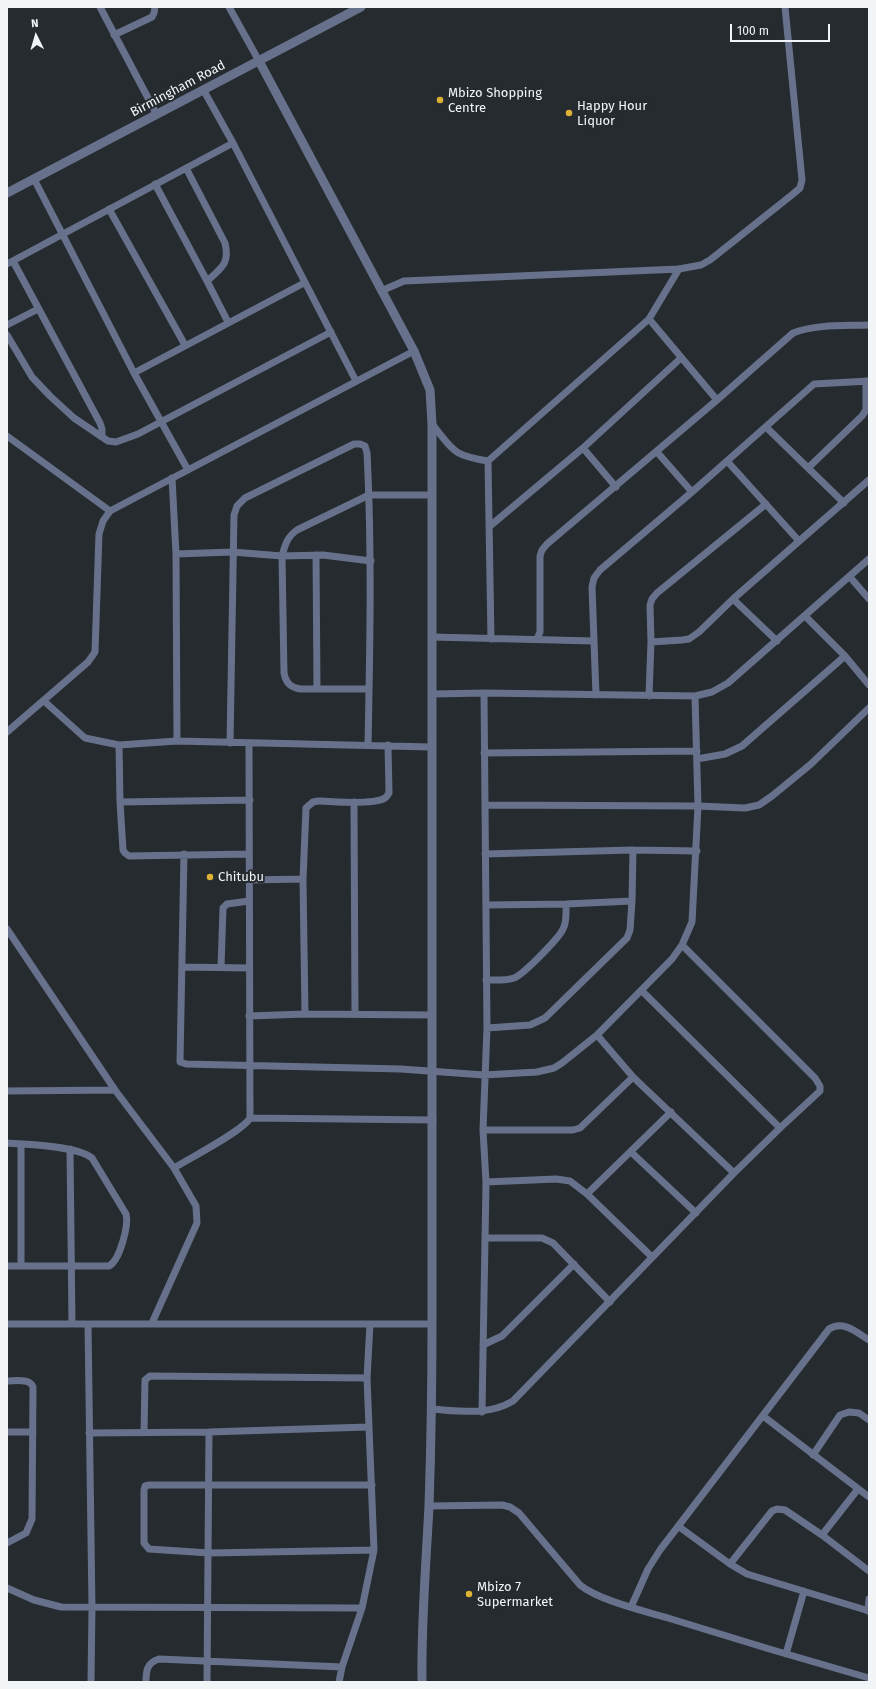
<!DOCTYPE html>
<html>
<head>
<meta charset="utf-8">
<style>
	body { margin:0 }
	#map { position:relative; width:876px; height:1689px; overflow:hidden; background:#252b2f; font-family:"Fira Sans",sans-serif }
	canvas { display:block }
	.frame { position:absolute; inset:0; border:8px solid #f1f5f7; pointer-events:none }
	.north { position:absolute; left:16px; top:16px; width:40px; height:40px; -webkit-text-stroke:3px #252b2f; paint-order:stroke; rotate:355deg; font-size:11px; font-weight:700; line-height:16px; text-align:center; color:#f1f5f7 }
	.north::after { content:''; display:block; margin:auto; width:14px; height:18px; background:#f1f5f7; clip-path:polygon(50% 0,100% 100%,50% 72%,0 100%) }
	.scale { position:absolute; left:730px; top:24px; width:100px; height:18px; box-sizing:border-box; border:2px solid #f1f5f7; border-top:0; padding-left:5px; font-size:12px; line-height:14px; white-space:nowrap; color:#f1f5f7; -webkit-text-stroke:3px #252b2f; paint-order:stroke }
</style>
</head>
<body>
<div id="map">
<canvas width="876" height="1689"></canvas>
<div class="frame"></div>
<div class="north">N</div>
<div class="scale">100 m</div>
</div>
<script>
const context = document.querySelector('canvas').getContext('2d');
context.lineJoin = 'round';
function strokePath(path, color, width, dash) {
  context.strokeStyle = color;
  context.lineWidth = width;
  context.lineCap = dash ? 'butt' : 'round';
  context.setLineDash(dash || []);
  context.stroke(path);
}
function write(font, color, halo, rows, align = 'center') {
  context.font = font + ' "Fira Sans",sans-serif';
  context.lineWidth = 4;
  context.setLineDash([]);
  context.textBaseline = 'middle';
  context.strokeStyle = halo;
  context.fillStyle = color;
  for (const [text, x, y, turn = 0] of rows) {
    context.save();
    context.translate(x, y);
    context.rotate((+turn || 0) * Math.PI / 180);
    context.textAlign = isNaN(turn) ? turn : align;
    if (halo) context.strokeText(text, 0, 0);
    context.fillText(text, 0, 0);
    context.restore();
  }
}
const minor = new Path2D(`
	M 100,7 L 157,115
	M 229,7 L 259,61
	M 114,35 L 152,17 L 154,13 L 155,7
	M 204,91 L 233,143 L 356,381
	M 186,168 L 225,243 C 230,263 222,268 207,281
	M 34,179 L 134,373 L 188,470
	M 155,184 L 207,281 L 228,322
	M 109,209 L 185,345
	M 13,261 L 100,423 L 102,429 L 102,437
	M 7,264 L 233,143
	M 381,291 L 404,281 L 679,269 L 701,265 L 710,260 L 793,194 L 800,188 L 802,180 L 785,7
	M 649,319 L 717,400
	M 7,325 L 38,309
	M 7,335 L 32,377 L 50,396 L 74,418 L 108,441 L 116,442 L 138,434 L 331,332
	M 134,373 L 304,283
	M 432,424 C 454,451 452,455 488,461
	M 766,427 L 844,503
	M 7,436 L 110,511
	M 583,448 L 616,487
	M 657,452 L 692,492
	M 727,461 L 799,541
	M 808,468 L 862,416 L 866,410 L 866,381
	M 172,478 L 176,554 L 177,741
	M 490,526 L 583,448 L 681,358
	M 176,554 L 232,552 L 282,556 L 323,555 L 371,561
	M 316,555 L 317,689
	M 850,577 L 869,599
	M 733,599 L 777,641
	M 805,616 L 845,656 L 869,685
	M 432,637 L 594,641
	M 491,639 L 488,461 L 649,319 L 679,269
	M 537,639 L 540,632 L 540,556 L 542,550 L 547,544 L 717,400 L 793,333 C 817,324 844,326 869,325
	M 651,642 L 682,640 L 689,639 L 699,632 L 733,599 L 869,480
	M 369,689 L 300,689 C 290,687 286,683 284,673 L 282,556 C 285,545 287,537 297,530 L 369,495 L 432,495
	M 432,694 L 484,693 L 695,696 L 712,692 L 728,683 L 869,559
	M 596,695 L 592,587 L 594,578 L 600,570 L 692,492 L 814,384 L 869,381
	M 649,696 L 651,642 L 650,605 L 652,599 L 657,593 L 766,504
	M 44,701 L 85,738 L 119,745 L 177,741 L 431,747
	M 7,732 L 88,662 L 95,652 L 99,534 L 103,521 L 110,511 L 414,351
	M 230,743 L 234,515 L 237,506 L 245,498 L 354,444 L 360,444 L 365,446 L 367,453 C 372,550 370,647 368,745
	M 119,745 L 120,802 L 123,850 L 125,853 L 129,856 L 248,854
	M 484,753 L 697,751
	M 697,759 L 725,754 L 742,746 L 845,656
	M 120,802 L 250,800
	M 354,802 L 355,1014
	M 485,805 L 698,806 L 745,808 L 759,805 L 772,796 L 811,764 L 869,708
	M 184,854 L 180,1062 L 186,1064 L 401,1069 L 484,1075 L 537,1072 L 554,1068 L 562,1063 L 597,1035 L 672,959 L 682,945 L 692,922 L 698,806 L 695,696
	M 485,854 L 633,850 L 697,851
	M 249,880 L 303,879
	M 486,905 L 566,904 L 632,901 L 633,850
	M 7,929 L 115,1090
	M 182,967 L 249,968
	M 221,967 L 223,908 L 227,904 L 249,901
	M 486,980 C 495,980 506,981 514,978 C 523,975 559,938 563,929 C 567,922 566,913 566,904
	M 642,991 L 780,1128
	M 305,1014 L 303,879 L 306,808 L 313,802 L 318,801 C 333,802 374,805 385,798 C 387,797 388,794 389,793 L 388,745
	M 249,1016 L 305,1014 L 432,1015
	M 487,1028 L 530,1025 L 545,1018 L 627,938 L 630,930 L 632,901
	M 597,1035 L 633,1077 L 734,1173
	M 7,1091 L 115,1090 L 174,1168 L 196,1206 L 197,1223 L 152,1323
	M 250,1118 L 433,1120
	M 483,1130 L 573,1130 L 580,1128 L 633,1077
	M 7,1143 C 27,1144 78,1146 92,1158 L 126,1214 C 129,1225 120,1260 109,1266 L 7,1266
	M 21,1144 L 21,1266
	M 70,1149 L 72,1324
	M 631,1152 L 696,1213
	M 174,1168 C 190,1158 243,1131 250,1118 L 249,744
	M 486,1182 L 556,1179 L 570,1181 L 587,1194 L 652,1257
	M 587,1194 L 671,1112
	M 485,1238 L 542,1238 L 553,1243 L 610,1302
	M 7,1324 L 432,1324
	M 88,1324 L 92,1608 L 91,1682
	M 483,1345 L 502,1336 L 574,1264
	M 7,1381 C 15,1381 30,1378 33,1387 L 32,1519 L 26,1533 L 7,1543
	M 431,1409 C 460,1411 488,1416 513,1401 L 734,1173 L 780,1128 L 820,1091 L 820,1086 L 815,1078 L 682,945
	M 482,1412 L 486,1182 L 483,1130 L 487,1028 L 484,693
	M 763,1416 L 869,1497
	M 7,1432 L 33,1432
	M 89,1433 L 209,1432 L 368,1427
	M 144,1433 L 145,1380 L 150,1376 L 367,1378
	M 813,1455 L 840,1415 L 849,1412 L 859,1413 L 869,1420
	M 372,1485 L 149,1485 L 145,1486 L 144,1490 L 144,1543 L 149,1549 L 209,1553 L 374,1550
	M 429,1506 L 502,1505 L 510,1507 L 519,1513 L 580,1585 C 598,1600 644,1611 668,1618 C 735,1639 802,1659 869,1678
	M 678,1526 L 730,1564 L 747,1574 L 869,1611
	M 822,1535 L 858,1489
	M 730,1564 L 772,1511 L 777,1509 L 785,1510 L 822,1535 L 869,1571
	M 7,1588 L 34,1600 L 61,1607 L 362,1608
	M 631,1607 L 648,1569 L 660,1550 L 829,1329 C 843,1320 856,1332 869,1340
	M 868,1611 L 869,1599
	M 786,1654 L 804,1591
	M 146,1682 C 146,1670 147,1663 159,1659 L 342,1667
	M 207,1682 L 209,1432
	M 339,1682 L 342,1667 L 362,1608 L 374,1550 L 367,1378 L 370,1324`);
const tertiary = new Path2D(`
	M 259,61 L 414,351 L 430,390 L 432,424 L 432,1324 C 432,1385 431,1446 429,1506 C 426,1565 421,1623 422,1682
	M 7,193 L 361,7`);
const markers = [
	[440,100,4,"#ddb133"],
	[569,113,4,"#ddb133"],
	[210,877,4,"#ddb133"],
	[469,1594,4,"#ddb133"]
];
const streetNames = [
	["Birmingham Road",178,89,-28]
];
const poiNames = [
	["Mbizo Shopping",448,93],
	["Centre",448,108],
	["Happy Hour",577,106],
	["Liquor",577,121],
	["Chitubu",218,877],
	["Mbizo 7",477,1587],
	["Supermarket",477,1602]
];
strokePath(minor, '#68718c', 7);
strokePath(tertiary, '#68718c', 9);
for (const [x, y, r, color] of markers) {
  const dot = new Path2D();
  dot.arc(x, y, r, 0, 2 * Math.PI);
  context.fillStyle = color;
  context.fill(dot);
  strokePath(dot, '#252b2f', 1.5);
}
write('13px', '#f1f5f7', '#252b2f', streetNames);
write('13px', '#f1f5f7', '#252b2f', poiNames, 'left');
</script>
</body>
</html>
